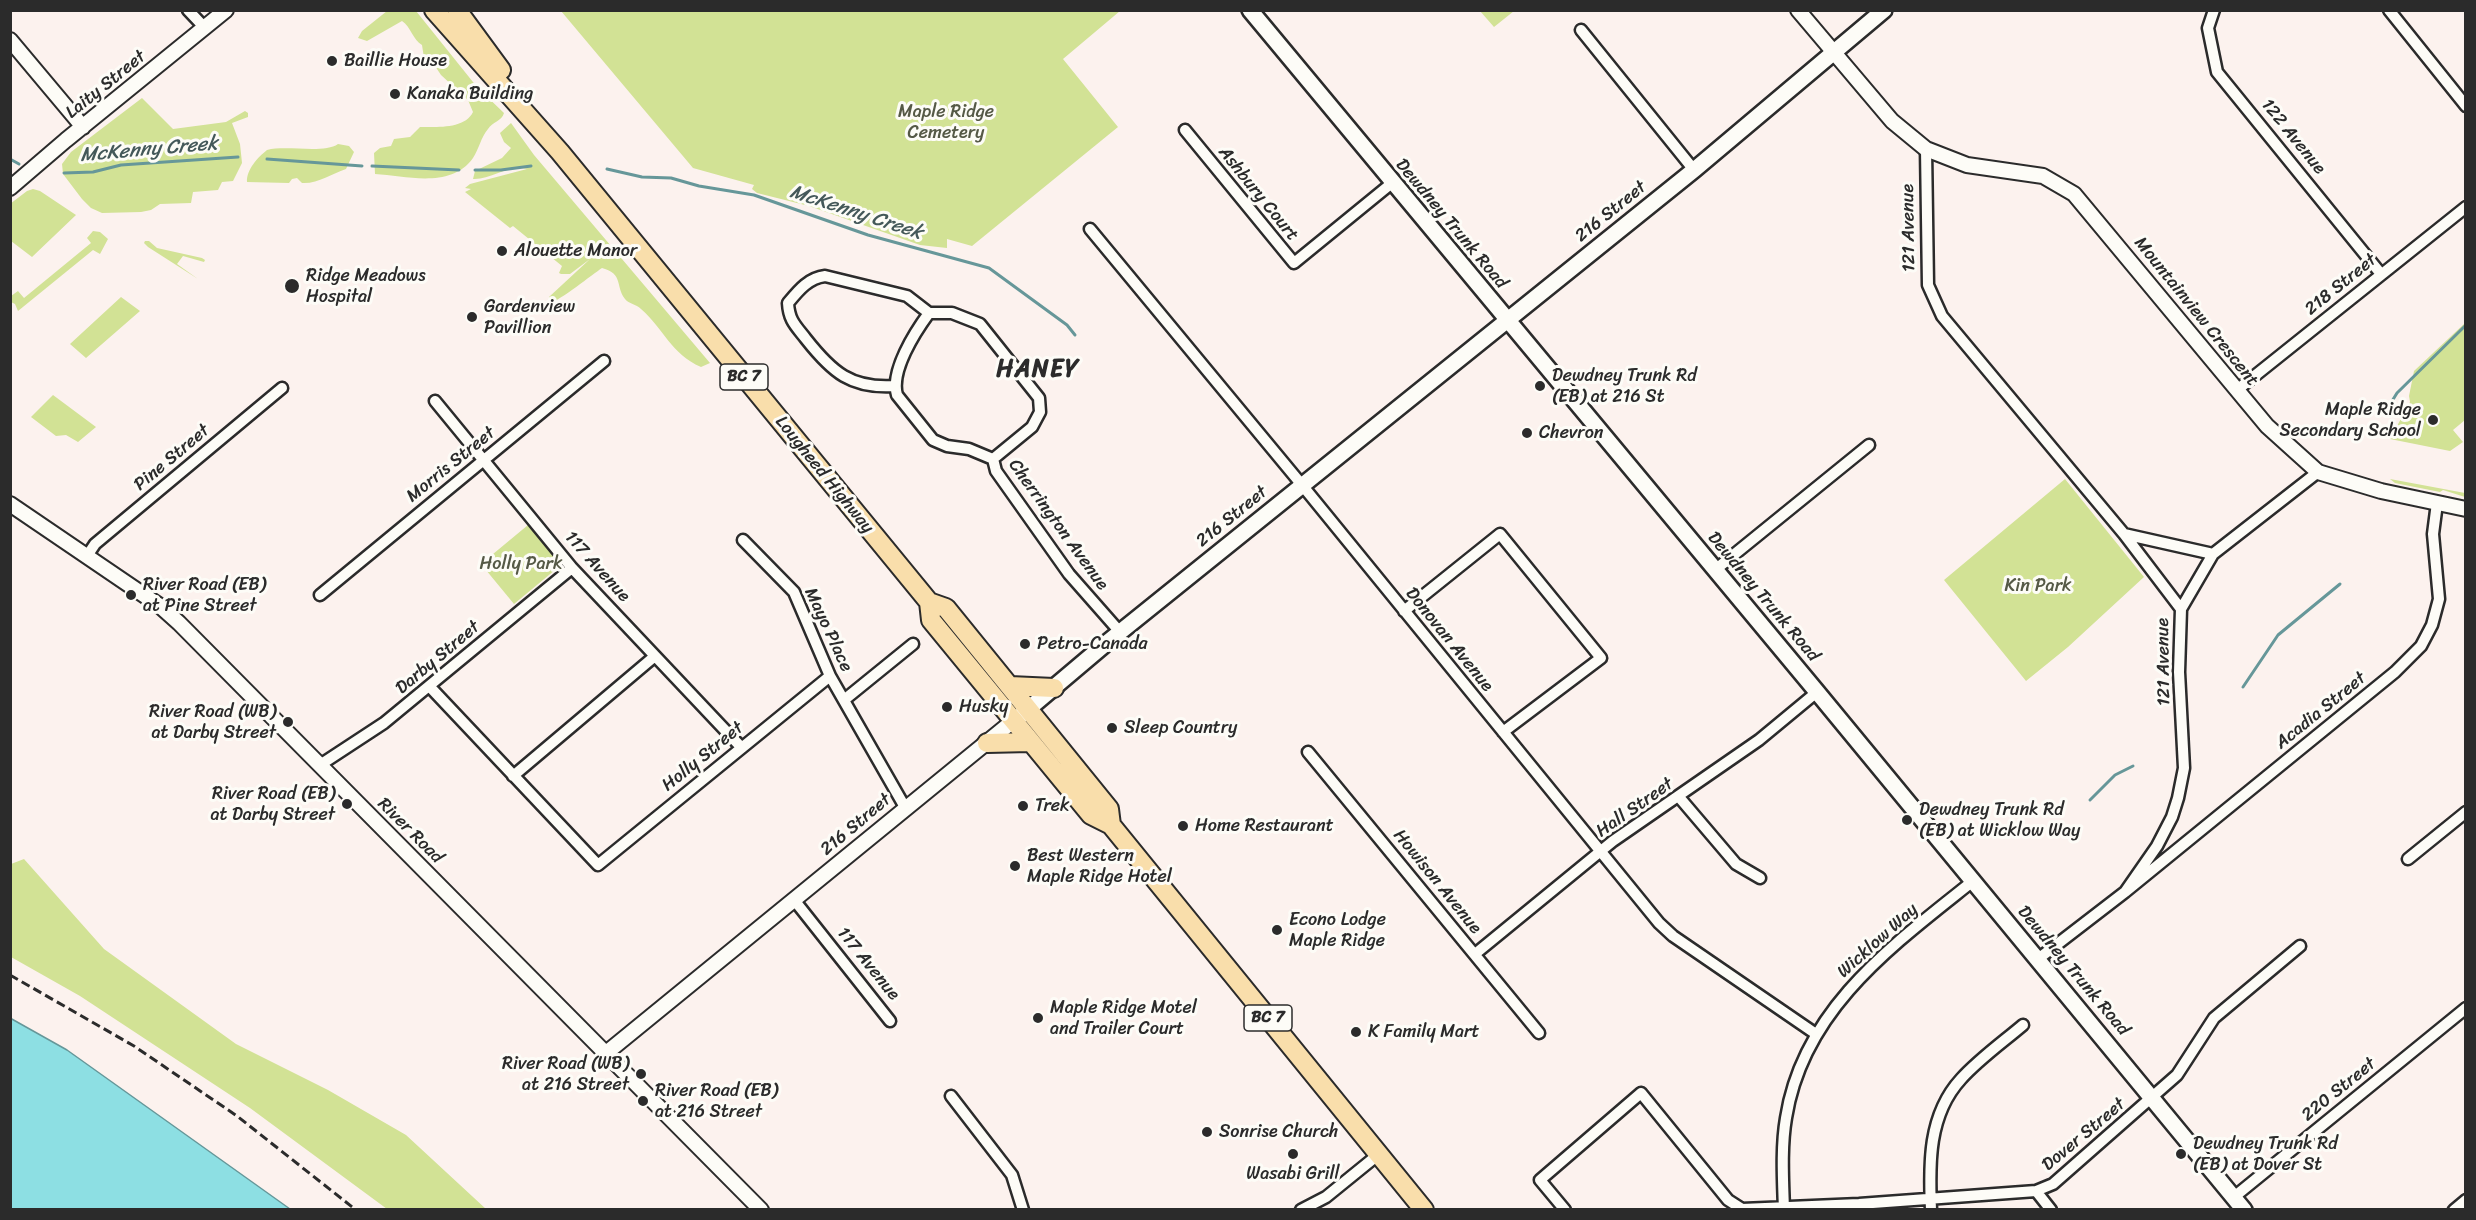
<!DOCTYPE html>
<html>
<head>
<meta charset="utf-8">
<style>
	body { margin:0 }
	#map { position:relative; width:2476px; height:1220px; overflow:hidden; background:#fcf2ee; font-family:Sriracha,sans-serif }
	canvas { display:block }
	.frame { position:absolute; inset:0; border:12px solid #2b2b2b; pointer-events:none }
</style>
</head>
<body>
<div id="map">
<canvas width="2476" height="1220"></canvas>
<div class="frame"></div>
</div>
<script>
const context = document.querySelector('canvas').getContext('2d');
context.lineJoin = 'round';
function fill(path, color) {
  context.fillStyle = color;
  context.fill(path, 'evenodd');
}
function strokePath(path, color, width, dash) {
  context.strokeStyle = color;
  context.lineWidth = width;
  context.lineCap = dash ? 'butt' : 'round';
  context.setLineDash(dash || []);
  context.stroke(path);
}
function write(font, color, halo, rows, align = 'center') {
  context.font = font + ' Sriracha,sans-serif';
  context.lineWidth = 6;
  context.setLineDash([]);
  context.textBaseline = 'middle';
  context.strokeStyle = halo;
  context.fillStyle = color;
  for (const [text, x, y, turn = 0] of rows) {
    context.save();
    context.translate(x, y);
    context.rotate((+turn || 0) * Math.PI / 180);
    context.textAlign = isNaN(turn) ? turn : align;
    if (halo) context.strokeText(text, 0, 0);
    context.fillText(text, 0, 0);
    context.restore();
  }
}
const green = new Path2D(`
	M 387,11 L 416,11 L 477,87 L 504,113 C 502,121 492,122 488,129 C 481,137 479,149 473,158 C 451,189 407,176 375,174 L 374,153 L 380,148 L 391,146 L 394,139 L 410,137 L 420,127 C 437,127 465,129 473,112 L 468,100 L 441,75 L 433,63 L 424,58 L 422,45 C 413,40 411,27 402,21 L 367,41 L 358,38 L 362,31 Z
	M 561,11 L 1120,11 L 1063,59 L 1118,127 L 972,246 L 947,239 L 947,248 L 920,245 L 809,206 L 757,193 L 752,189 L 754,185 L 693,168 Z
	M 1480,11 L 1514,11 L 1494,27 Z
	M 142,98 L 173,129 L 226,122 L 245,111 L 248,113 L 248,117 L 232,123 L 240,144 L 242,163 L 233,181 L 222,182 L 218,190 L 193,192 L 191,203 L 160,204 L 151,210 L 141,212 L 102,213 L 91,208 L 82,199 L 63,174 L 62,164 L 71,152 Z
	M 511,123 L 534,155 L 710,363 L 701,367 C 671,354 664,329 641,309 C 636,304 629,304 625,299 C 615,286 624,274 602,268 C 593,274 559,301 552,302 L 549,297 L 590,259 L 570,274 L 561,274 L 559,273 L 562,266 L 513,226 L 510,228 L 465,192 L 471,189 L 465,188 L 470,184 L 527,169 C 508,164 491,180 473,179 L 475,171 L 502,158 L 511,148 L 504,142 L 500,133 Z
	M 338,144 L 349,146 L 354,152 L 346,169 C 331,174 318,184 302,183 L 297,178 L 292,179 L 289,183 L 247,182 C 246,170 258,157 267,150 C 287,145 324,154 338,144 Z
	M 33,189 L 40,191 L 76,215 L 32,257 L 11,241 L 10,204 L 27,191 Z
	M 93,231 L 100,232 L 108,239 L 100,254 L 93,250 L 18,311 L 15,304 L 11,302 L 11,296 L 18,291 L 24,298 L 91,243 L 87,238 Z
	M 145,241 L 149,241 L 157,248 L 202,258 L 205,260 L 204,262 L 183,256 L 177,264 L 198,279 L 148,247 L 144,243 Z
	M 121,297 L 140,311 L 86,358 L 70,344 Z
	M 2465,323 L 2465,420 L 2453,430 L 2463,442 L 2450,451 L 2390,439 L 2410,402 L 2409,396 L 2414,371 Z
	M 53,395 L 96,427 L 78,442 L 66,435 L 56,436 L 31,417 Z
	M 2065,479 L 2144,577 L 2068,647 L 2026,681 L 1944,580 Z
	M 2390,479 L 2465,493 L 2465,497 L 2443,490 L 2440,492 L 2395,483 Z
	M 528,525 L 561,565 L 514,604 L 481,564 Z
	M 24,859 L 104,949 L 236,1044 L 328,1090 L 406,1135 L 486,1209 L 387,1209 L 250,1108 L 80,996 L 11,957 L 11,864 Z`);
const water = new Path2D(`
	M 10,1018 L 67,1050 L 290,1209 L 11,1209 Z`);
const stream = new Path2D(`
	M 10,159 L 19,164
	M 267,159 L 362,166
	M 372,166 L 459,170
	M 607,169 L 642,177 L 671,178 L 699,186 L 754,195 L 868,235 L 989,268 L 1067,325 L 1075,335
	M 475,170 L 501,170 L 531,166
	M 64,173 L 93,172 L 121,165 L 238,157
	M 2389,406 L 2397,393 L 2466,325
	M 2243,687 L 2278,635 L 2340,584
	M 2090,800 L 2115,775 L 2133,766`);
const minor = new Path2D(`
	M 188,10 L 205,28
	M 2214,10 L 2208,28 L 2217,72 L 2381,274
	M 2389,10 L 2466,106
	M 1581,30 L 1694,170
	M 1185,130 L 1294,263 L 1392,183
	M 1926,149 L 1928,285 L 1942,316 L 2124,534 L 2181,609 L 2179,672 L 2184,768 L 2178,798 L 2172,817 L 2157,846 L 2125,892
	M 1090,229 L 1302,485 L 1659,923 L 1673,936 L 1816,1034
	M 929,313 C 915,332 890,371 897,395 L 933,440 L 947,446 L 969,449 L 993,459 L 996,471 L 1069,574 L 1120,632
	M 929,313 L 952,313 L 980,324 L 1039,398 L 1040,412 L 1032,427 L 993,459
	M 895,386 C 851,389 832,372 806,339 C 796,326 789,321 788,303 C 798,291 808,278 825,276 L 907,296 L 929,313
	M 2237,390 L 2466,207
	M 435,401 L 572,568 L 741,747
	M 2124,534 L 2213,554
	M 743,540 L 794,592 L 830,676 L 906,809
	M 87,556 L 95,544 L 282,388
	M 1715,570 L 1869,445
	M 320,595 L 604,361
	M 2181,609 L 2213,554 L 2318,472
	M 1404,611 L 1500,534 L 1601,658 L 1503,732
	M 430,687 L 598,865 L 830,676
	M 844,700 L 913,644
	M 1308,752 L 1539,1033
	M 320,765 L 384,723 L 572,568
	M 513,776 L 655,656
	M 1679,797 L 1736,864 L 1760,878
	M 2408,859 L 2466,812
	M 795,901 L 890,1021
	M 1475,954 L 1613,841 L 1759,740 L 1817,692
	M 2038,959 L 2125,892 L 2395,672 L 2421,646 L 2432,625 L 2439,599 L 2433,534 L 2437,503
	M 951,1096 L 1012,1175 L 1023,1210
	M 2036,1191 L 2051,1210
	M 2234,1197 L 2466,1008
	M 1301,1210 L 1326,1197 L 1379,1154
	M 1565,1210 L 1540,1180 L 1641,1093 L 1728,1200 L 1742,1209 L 1859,1204 L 2036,1191 L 2053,1184 L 2177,1075 L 2214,1018 L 2300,946
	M 1784,1210 C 1783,1180 1781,1147 1786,1118 C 1803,1009 1893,945 1973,881
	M 1931,1210 C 1929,1164 1928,1115 1961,1079 C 1979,1059 2003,1042 2023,1025
	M 2454,1210 L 2466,1200`);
const tertiary = new Path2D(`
	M 1798,10 L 1892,121 L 1926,149 L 1967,165 L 2043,176 L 2074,194 L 2267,426 L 2318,472 L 2381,491 L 2466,509
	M 10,40 L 83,127
	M 10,188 L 66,140 L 226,10
	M 10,504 L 160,606 L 179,623 L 761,1210
	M 605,1054 L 1013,721`);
const secondary = new Path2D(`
	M 1250,10 L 1817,692 L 2244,1210
	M 1020,716 L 1104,645 L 1694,170 L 1884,10`);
const trunk = new Path2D(`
	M 434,10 L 560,152 L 929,602 L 931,620 L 1091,815 L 1111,825 L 1424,1210
	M 457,10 L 501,70
	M 929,602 L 946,608 L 1109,809 L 1111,825
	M 1010,686 L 1054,688
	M 987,743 L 1030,742`);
const rail = new Path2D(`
	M 10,975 L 134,1046 L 237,1116 L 356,1210`);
const markers = [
	[332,61,6,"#2b2b2b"],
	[395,94,6,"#2b2b2b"],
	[502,251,6,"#2b2b2b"],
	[292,286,8,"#2b2b2b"],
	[472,317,6,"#2b2b2b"],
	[1540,386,6,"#2b2b2b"],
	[2433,420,6,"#2b2b2b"],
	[1527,433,6,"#2b2b2b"],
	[131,595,6,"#2b2b2b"],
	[1025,644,6,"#2b2b2b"],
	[947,707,6,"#2b2b2b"],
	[288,722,6,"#2b2b2b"],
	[1112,728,6,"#2b2b2b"],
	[347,804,6,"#2b2b2b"],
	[1023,806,6,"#2b2b2b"],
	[1907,820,6,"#2b2b2b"],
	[1183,826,6,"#2b2b2b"],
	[1015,866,6,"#2b2b2b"],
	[1277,930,6,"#2b2b2b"],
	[1038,1018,6,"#2b2b2b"],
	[1356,1032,6,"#2b2b2b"],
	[641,1074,6,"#2b2b2b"],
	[643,1101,6,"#2b2b2b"],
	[1207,1132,6,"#2b2b2b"],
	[1293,1154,6,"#2b2b2b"],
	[2181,1154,6,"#2b2b2b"]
];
const shields = [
	[744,377,48],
	[1268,1018,48]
];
const shieldNames = [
	["BC 7",744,377],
	["BC 7",1268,1018]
];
const poiNames = [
	["Baillie House",344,61],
	["Kanaka Building",407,94],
	["Alouette Manor",514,251],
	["Ridge Meadows",306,276],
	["Hospital",306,297],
	["Gardenview",484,307],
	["Pavillion",484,328],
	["Dewdney Trunk Rd",1552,376],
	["(EB) at 216 St",1552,397],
	["Maple Ridge",2421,410,"right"],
	["Secondary School",2421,431,"right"],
	["Chevron",1539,433],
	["River Road (EB)",143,585],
	["at Pine Street",143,606],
	["Petro-Canada",1037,644],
	["Husky",959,707],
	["River Road (WB)",276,712,"right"],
	["at Darby Street",276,733,"right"],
	["Sleep Country",1124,728],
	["River Road (EB)",335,794,"right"],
	["at Darby Street",335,815,"right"],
	["Trek",1035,806],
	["Dewdney Trunk Rd",1919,810],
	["(EB) at Wicklow Way",1919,831],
	["Home Restaurant",1195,826],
	["Best Western",1027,856],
	["Maple Ridge Hotel",1027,877],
	["Econo Lodge",1289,920],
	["Maple Ridge",1289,941],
	["Maple Ridge Motel",1050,1008],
	["and Trailer Court",1050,1029],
	["K Family Mart",1368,1032],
	["River Road (WB)",629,1064,"right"],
	["at 216 Street",629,1085,"right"],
	["River Road (EB)",655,1091],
	["at 216 Street",655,1112],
	["Sonrise Church",1219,1132],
	["Dewdney Trunk Rd",2193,1144],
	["(EB) at Dover St",2193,1165],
	["Wasabi Grill",1293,1174,"center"]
];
const streetNames = [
	["Laity Street",106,85,-39],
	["122 Avenue",2293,137,51],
	["Ashbury Court",1258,194,51],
	["216 Street",1611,212,-39],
	["Dewdney Trunk Road",1451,224,50],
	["121 Avenue",1909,228,-91],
	["218 Street",2341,285,-39],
	["Mountainview Crescent",2196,312,51],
	["Pine Street",172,458,-40],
	["Morris Street",451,465,-39],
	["Lougheed Highway",824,475,51],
	["216 Street",1232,517,-39],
	["Cherrington Avenue",1058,525,54],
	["117 Avenue",597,567,48],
	["Dewdney Trunk Road",1763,597,50],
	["Mayo Place",828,630,65],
	["Donovan Avenue",1449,640,51],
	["Darby Street",438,658,-40],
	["121 Avenue",2164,662,-91],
	["Acadia Street",2321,711,-39],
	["Holly Street",703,757,-39],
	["Hall Street",1635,808,-35],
	["216 Street",856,825,-40],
	["River Road",410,831,45],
	["Howison Avenue",1437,882,51],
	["Wicklow Way",1878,941,-42],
	["117 Avenue",868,964,51],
	["Dewdney Trunk Road",2073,971,50],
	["220 Street",2339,1090,-39],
	["Dover Street",2084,1135,-40]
];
const parkNames = [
	["Maple Ridge",946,112],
	["Cemetery",946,133],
	["Holly Park",521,564],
	["Kin Park",2038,586]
];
const waterNames = [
	["McKenny Creek",149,150,-5],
	["McKenny Creek",856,213,18]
];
const districtNames = [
	["HANEY",1038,370]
];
fill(green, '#d2e295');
fill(water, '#8ddfe3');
strokePath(water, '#669799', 1.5);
strokePath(stream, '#669799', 3);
strokePath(minor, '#2b2b2b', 15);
strokePath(tertiary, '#2b2b2b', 18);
strokePath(secondary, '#2b2b2b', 20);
strokePath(trunk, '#2b2b2b', 22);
strokePath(minor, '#fdfcf7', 10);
strokePath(tertiary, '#fdfcf7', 14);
strokePath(secondary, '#fdfcf7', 15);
strokePath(trunk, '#f9deab', 18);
strokePath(rail, '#2b2b2b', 3, [9, 4.5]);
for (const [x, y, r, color] of markers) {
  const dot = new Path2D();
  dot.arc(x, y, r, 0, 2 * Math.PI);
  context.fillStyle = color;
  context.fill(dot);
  strokePath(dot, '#fdfcf7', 2);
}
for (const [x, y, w] of shields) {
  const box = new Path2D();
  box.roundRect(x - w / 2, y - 13, w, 26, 4.5);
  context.fillStyle = '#fdfcf7';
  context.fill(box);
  strokePath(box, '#2b2b2b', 1.5);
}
write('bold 16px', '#2b2b2b', null, shieldNames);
write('18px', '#2b2b2b', '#fdfcf7', poiNames, 'left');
write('18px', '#2b2b2b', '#fdfcf7', streetNames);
write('18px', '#555946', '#fdfcf7', parkNames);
write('italic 20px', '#445859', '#fdfcf7', waterNames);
context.letterSpacing = '1.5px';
write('bold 24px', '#2b2b2b', '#fdfcf7', districtNames);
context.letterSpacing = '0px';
</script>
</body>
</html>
